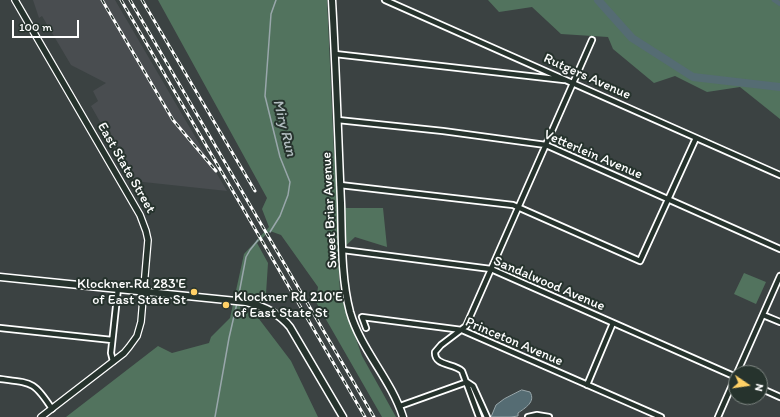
<!DOCTYPE html>
<html>
<head>
<meta charset="utf-8">
<style>
	body { margin:0 }
	#map { position:relative; width:780px; height:417px; overflow:hidden; background:#3b4242; font-family:Itim,sans-serif }
	canvas { display:block }
	.north { position:absolute; left:728px; top:365px; width:40px; height:40px; box-sizing:border-box; background:#26332d; border:1px solid #7d8581; border-radius:50%; rotate:103deg; font-size:11px; font-weight:700; line-height:16px; text-align:center; color:#fff }
	.north::after { content:''; display:block; margin:auto; width:14px; height:18px; background:#ffd166; clip-path:polygon(50% 0,100% 100%,50% 72%,0 100%) }
	.scale { position:absolute; left:12px; top:20px; width:67px; height:18px; box-sizing:border-box; border:2px solid #fff; border-top:0; padding-left:5px; font-size:12px; line-height:14px; white-space:nowrap; color:#fff; -webkit-text-stroke:3px #26332d; paint-order:stroke }
</style>
</head>
<body>
<div id="map">
<canvas width="780" height="417"></canvas>
<div class="north">N</div>
<div class="scale">100 m</div>
</div>
<script>
const context = document.querySelector('canvas').getContext('2d');
context.lineJoin = 'round';
function fill(path, color) {
  context.fillStyle = color;
  context.fill(path, 'evenodd');
}
function strokePath(path, color, width, dash) {
  context.strokeStyle = color;
  context.lineWidth = width;
  context.lineCap = dash ? 'butt' : 'round';
  context.setLineDash(dash || []);
  context.stroke(path);
}
function write(font, color, halo, rows, align = 'center') {
  context.font = font + ' Itim,sans-serif';
  context.lineWidth = 4;
  context.setLineDash([]);
  context.textBaseline = 'middle';
  context.strokeStyle = halo;
  context.fillStyle = color;
  for (const [text, x, y, turn = 0] of rows) {
    context.save();
    context.translate(x, y);
    context.rotate((+turn || 0) * Math.PI / 180);
    context.textAlign = isNaN(turn) ? turn : align;
    if (halo) context.strokeText(text, 0, 0);
    context.fillText(text, 0, 0);
    context.restore();
  }
}
const built = new Path2D(`
	M 33,0 L 115,0 L 227,191 L 134,181 L 91,106 L 98,101 L 93,91 L 106,83 L 71,65 L 42,16 L 39,18 Z`);
const green = new Path2D(`
	M 158,0 L 327,0 L 334,153 L 346,208 L 383,208 L 387,247 L 355,237 L 338,253 L 340,293 L 362,356 L 396,417 L 382,417 L 316,302 L 318,287 L 281,235 L 270,231 L 257,243 L 268,263 L 266,294 L 242,294 L 240,309 L 256,315 L 291,361 L 318,417 L 66,417 L 158,346 L 172,353 L 209,343 L 211,337 L 230,318 L 244,254 L 269,227 L 262,209 L 267,198 Z
	M 488,0 L 780,0 L 780,119 L 740,87 L 707,92 L 675,76 L 654,83 L 613,49 L 608,37 L 561,34 L 532,7 L 499,12 Z
	M 744,273 L 766,282 L 756,304 L 734,294 Z`);
const water = new Path2D(`
	M 522,390 L 530,392 C 536,402 525,408 518,413 L 518,416 L 511,417 L 491,417 L 496,405 L 504,399 Z`);
const stream = new Path2D(`
	M 270,232 L 280,216 L 288,195 L 290,182 L 280,157 L 265,96 L 271,14 L 276,0
	M 238,299 L 246,257 L 250,250 L 258,240
	M 215,417 L 229,338 L 237,303`);
const canal = new Path2D(`
	M 774,0 L 780,4`);
const river = new Path2D(`
	M 598,0 L 632,38 L 693,77 L 780,87`);
const minor = new Path2D(`
	M 385,0 L 780,175
	M 335,54 L 564,80
	M 338,120 L 443,131 L 546,145 L 780,249
	M 340,185 L 513,205 L 640,261 L 696,138
	M 343,250 L 491,269 L 736,377
	M 763,315 L 780,322
	M 0,328 L 112,340
	M 366,328 L 362,317 L 462,330 L 661,417
	M 113,361 L 111,353 L 118,288
	M 737,373 L 780,276
	M 0,379 C 32,383 34,381 52,409
	M 467,382 L 473,386 L 487,417
	M 587,385 L 613,323
	M 760,388 L 780,397
	M 400,406 L 467,382
	M 479,417 L 462,371 C 454,363 434,366 435,352 L 441,345 L 466,326 L 592,40
	M 528,417 L 537,415 L 549,417
	M 718,417 L 736,376`);
const tertiary = new Path2D(`
	M 15,0 L 140,215 L 146,231 L 148,240 L 141,322 L 137,336 L 129,347 L 124,353 L 41,417`);
const secondary = new Path2D(`
	M 332,0 C 336,68 338,135 341,203 C 342,238 341,278 350,312 C 361,350 391,379 403,417
	M 0,277 L 246,302 C 263,306 279,313 290,327 L 343,417`);
const rail = new Path2D(`
	M 102,0 L 173,120 L 216,171
	M 121,0 L 365,417
	M 130,0 L 374,417
	M 142,0 L 255,191`);
const markers = [
	[194,292,4,"#ffd166"],
	[226,305,4,"#ffd166"]
];
const streetNames = [
	["Rutgers Avenue",587,77,24],
	["Vetterlein Avenue",593,155,23],
	["East State Street",126,168,60],
	["Sweet Briar Avenue",330,210,-93],
	["Sandalwood Avenue",549,284,23],
	["Princeton Avenue",514,342,23]
];
const poiNames = [
	["Klockner Rd 283'E",186,284],
	["of East State St",186,300],
	["Klockner Rd 210'E",234,297,"left"],
	["of East State St",234,313,"left"]
];
const waterNames = [
	["Miry Run",284,128,76]
];
fill(built, '#494d50');
fill(green, '#52735e');
fill(water, '#556c73');
strokePath(water, '#99a7ab', 1);
strokePath(stream, '#99a7ab', 1.5);
strokePath(canal, '#556c73', 4.5);
strokePath(river, '#556c73', 8);
strokePath(minor, '#fff', 8);
strokePath(tertiary, '#fff', 8);
strokePath(secondary, '#fff', 9);
strokePath(minor, '#26332d', 4.5);
strokePath(tertiary, '#26332d', 5.5);
strokePath(secondary, '#26332d', 6);
strokePath(rail, '#fff', 3);
strokePath(rail, '#26332d', 1.5, [4.5]);
for (const [x, y, r, color] of markers) {
  const dot = new Path2D();
  dot.arc(x, y, r, 0, 2 * Math.PI);
  context.fillStyle = color;
  context.fill(dot);
  strokePath(dot, '#26332d', 1.5);
}
write('14px', '#fff', '#26332d', streetNames);
write('14px', '#fff', '#26332d', poiNames, 'right');
write('italic 15px', '#b2bdc0', '#26332d', waterNames);
</script>
</body>
</html>
